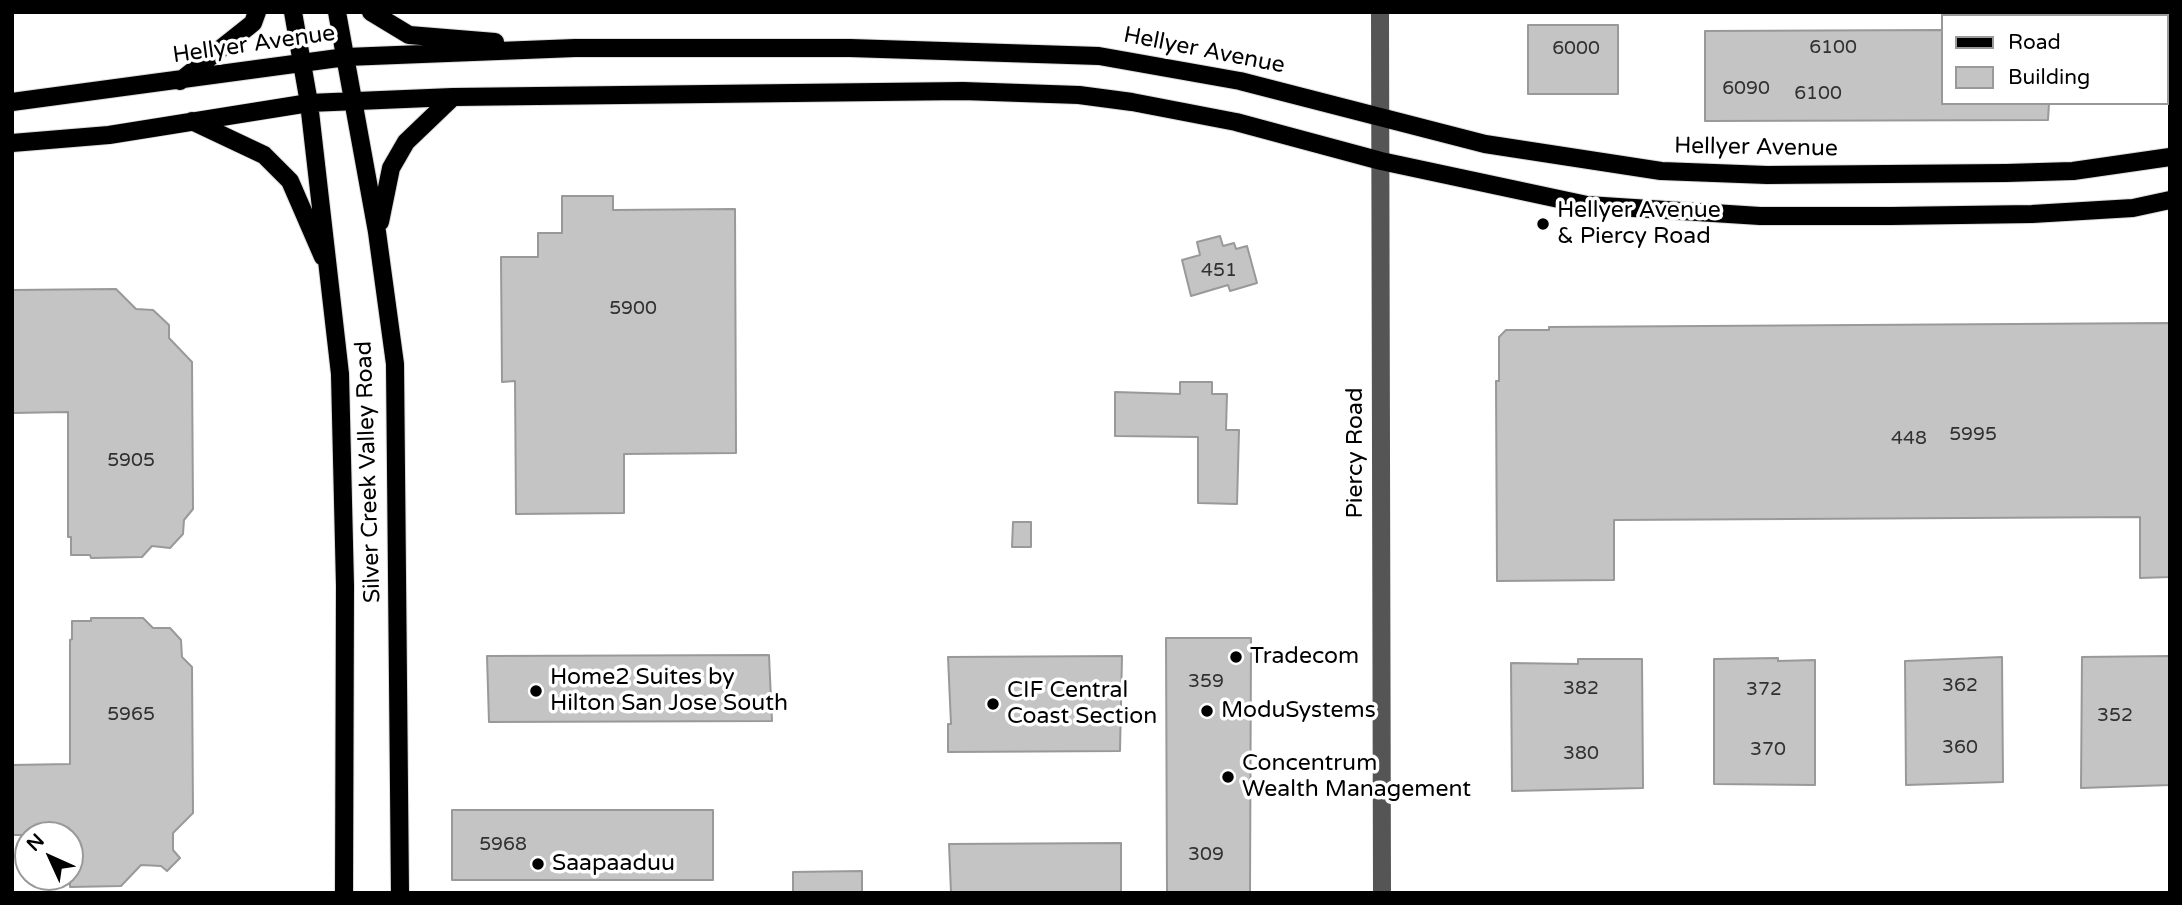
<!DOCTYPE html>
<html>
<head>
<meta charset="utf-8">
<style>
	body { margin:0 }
	#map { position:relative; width:2182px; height:905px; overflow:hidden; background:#fff; font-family:"Varela Round",sans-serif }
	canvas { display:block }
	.frame { position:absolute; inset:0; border:14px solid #000; pointer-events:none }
	.legend { position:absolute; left:1941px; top:14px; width:228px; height:91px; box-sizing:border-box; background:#fff; border:2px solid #999; margin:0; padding:9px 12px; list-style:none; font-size:21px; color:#000 }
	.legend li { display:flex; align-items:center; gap:14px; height:35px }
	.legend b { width:35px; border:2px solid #999 }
	.north { position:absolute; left:14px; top:821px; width:70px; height:70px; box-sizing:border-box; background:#fff; border:2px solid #999; border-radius:50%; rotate:315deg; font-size:19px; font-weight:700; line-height:28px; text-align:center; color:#000 }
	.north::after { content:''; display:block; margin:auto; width:24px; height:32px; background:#000; clip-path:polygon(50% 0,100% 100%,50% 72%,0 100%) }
</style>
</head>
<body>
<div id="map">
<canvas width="2182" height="905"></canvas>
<div class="frame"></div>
<ul class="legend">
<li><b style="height:9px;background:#000"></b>Road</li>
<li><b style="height:19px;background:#c4c4c4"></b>Building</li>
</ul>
<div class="north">N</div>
</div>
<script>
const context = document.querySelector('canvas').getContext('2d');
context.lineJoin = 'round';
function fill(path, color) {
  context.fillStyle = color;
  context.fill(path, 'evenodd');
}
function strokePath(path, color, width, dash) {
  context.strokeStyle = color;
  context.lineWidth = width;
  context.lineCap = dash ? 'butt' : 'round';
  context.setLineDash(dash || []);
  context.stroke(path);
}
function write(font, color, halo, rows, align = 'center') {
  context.font = font + ' "Varela Round",sans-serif';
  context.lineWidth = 7;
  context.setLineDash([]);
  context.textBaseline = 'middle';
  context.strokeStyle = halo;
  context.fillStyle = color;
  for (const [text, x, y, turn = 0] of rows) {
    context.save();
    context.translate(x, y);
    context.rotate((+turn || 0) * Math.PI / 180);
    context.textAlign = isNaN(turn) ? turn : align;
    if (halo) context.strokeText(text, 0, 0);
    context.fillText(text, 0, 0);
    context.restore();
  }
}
const building = new Path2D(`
	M 1528,25 L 1618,25 L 1618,94 L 1528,94 Z
	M 1942,30 L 1942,103 L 2049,103 L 2048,120 L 1705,121 L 1705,31 Z
	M 562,196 L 613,196 L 613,210 L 735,209 L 736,453 L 624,454 L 624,513 L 516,514 L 515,381 L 502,382 L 501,257 L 538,257 L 538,233 L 562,233 Z
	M 1220,236 L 1223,246 L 1234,243 L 1236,249 L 1247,246 L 1257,283 L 1230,291 L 1228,285 L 1191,296 L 1182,260 L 1200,255 L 1197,242 Z
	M 116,289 L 136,309 L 153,310 L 169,325 L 169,338 L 192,362 L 193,509 L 184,520 L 183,534 L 170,548 L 152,546 L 142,557 L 91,558 L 90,555 L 71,555 L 71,537 L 68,537 L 68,412 L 12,413 L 12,290 Z
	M 2170,323 L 2170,577 L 2140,578 L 2140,517 L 1614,520 L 1614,580 L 1497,581 L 1496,381 L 1499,381 L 1499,337 L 1506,330 L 1549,330 L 1549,327 Z
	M 1180,382 L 1212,382 L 1212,394 L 1227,394 L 1226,430 L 1239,430 L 1237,504 L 1198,503 L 1198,437 L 1115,436 L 1115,392 L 1180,394 Z
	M 1013,522 L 1031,522 L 1031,547 L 1012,547 Z
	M 91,618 L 143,618 L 153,628 L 170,628 L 181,640 L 182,657 L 192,667 L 193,813 L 173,833 L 173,850 L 180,858 L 167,871 L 161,866 L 141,865 L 121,886 L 70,887 L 70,835 L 12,835 L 12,765 L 70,764 L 70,640 L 72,639 L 72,621 L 91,621 Z
	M 1166,638 L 1251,638 L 1250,893 L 1167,893 Z
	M 769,655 L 772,721 L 489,722 L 487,656 Z
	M 1122,656 L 1120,751 L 948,752 L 948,724 L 951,724 L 948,657 Z
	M 2170,656 L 2170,785 L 2081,788 L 2082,657 Z
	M 2002,657 L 2003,782 L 1906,785 L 1905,661 Z
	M 1778,658 L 1778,661 L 1815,660 L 1815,785 L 1714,784 L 1714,659 Z
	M 1578,659 L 1642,659 L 1643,788 L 1512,791 L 1511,663 L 1578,664 Z
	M 452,810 L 713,810 L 713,880 L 452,880 Z
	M 1121,843 L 1121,893 L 951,893 L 949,844 Z
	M 862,871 L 862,893 L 793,893 L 793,872 Z`);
const minor = new Path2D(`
	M 1380,12 L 1382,893`);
const major = new Path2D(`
	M 293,12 L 309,103 L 340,374 L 345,586 L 344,893
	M 337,12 L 377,232 L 395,364 L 400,893
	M 371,12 L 409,35 L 495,42
	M 180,81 L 253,23 L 257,12
	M 12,102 L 346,57 L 575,48 L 850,48 L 1099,56 L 1240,81 L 1485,144 L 1661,171 L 1767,175 L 2006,173 L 2073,171 L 2170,157
	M 192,121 L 264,155 L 290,181 L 323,257
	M 12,143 L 109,135 L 309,103 L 453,97 L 963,91 L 1079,95 L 1132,102 L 1236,122 L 1381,161 L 1587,205 L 1760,216 L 1891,216 L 2032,214 L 2133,208 L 2170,200
	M 380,222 L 391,168 L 406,142 L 453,97`);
const markers = [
	[1543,224,7,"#000"],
	[1236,657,7,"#000"],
	[536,691,7,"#000"],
	[993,704,7,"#000"],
	[1207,711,7,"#000"],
	[1228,777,7,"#000"],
	[538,864,7,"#000"]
];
const numberNames = [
	["6100",1833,48],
	["6000",1576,49],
	["6090",1746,89],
	["6100",1818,94],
	["451",1219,271],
	["5900",633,309],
	["5995",1973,435],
	["448",1909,439],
	["5905",131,461],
	["359",1206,682],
	["362",1960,686],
	["382",1581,689],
	["372",1764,690],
	["5965",131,715],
	["352",2115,716],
	["360",1960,748],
	["370",1768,750],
	["380",1581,754],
	["5968",503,845],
	["309",1206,855]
];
const streetNames = [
	["Hellyer Avenue",254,45,-8],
	["Hellyer Avenue",1204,51,11],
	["Hellyer Avenue",1756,148,1],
	["Piercy Road",1356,453,-90],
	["Silver Creek Valley Road",369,472,-92]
];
const poiNames = [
	["Hellyer Avenue",1557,211],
	["& Piercy Road",1557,237],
	["Tradecom",1250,657],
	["Home2 Suites by",550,678],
	["Hilton San Jose South",550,704],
	["CIF Central",1007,691],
	["Coast Section",1007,717],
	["ModuSystems",1221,711],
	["Concentrum",1242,764],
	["Wealth Management",1242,790],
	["Saapaaduu",552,864]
];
fill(building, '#c4c4c4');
strokePath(building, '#999', 2);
strokePath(major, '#dbdbdb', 20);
strokePath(minor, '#555', 18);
strokePath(major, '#000', 18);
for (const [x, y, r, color] of markers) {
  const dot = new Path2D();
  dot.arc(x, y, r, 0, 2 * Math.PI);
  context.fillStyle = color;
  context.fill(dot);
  strokePath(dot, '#fff', 2.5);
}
write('19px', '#313131', null, numberNames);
write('23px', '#000', '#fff', streetNames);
write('23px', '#000', '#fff', poiNames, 'left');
</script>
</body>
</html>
